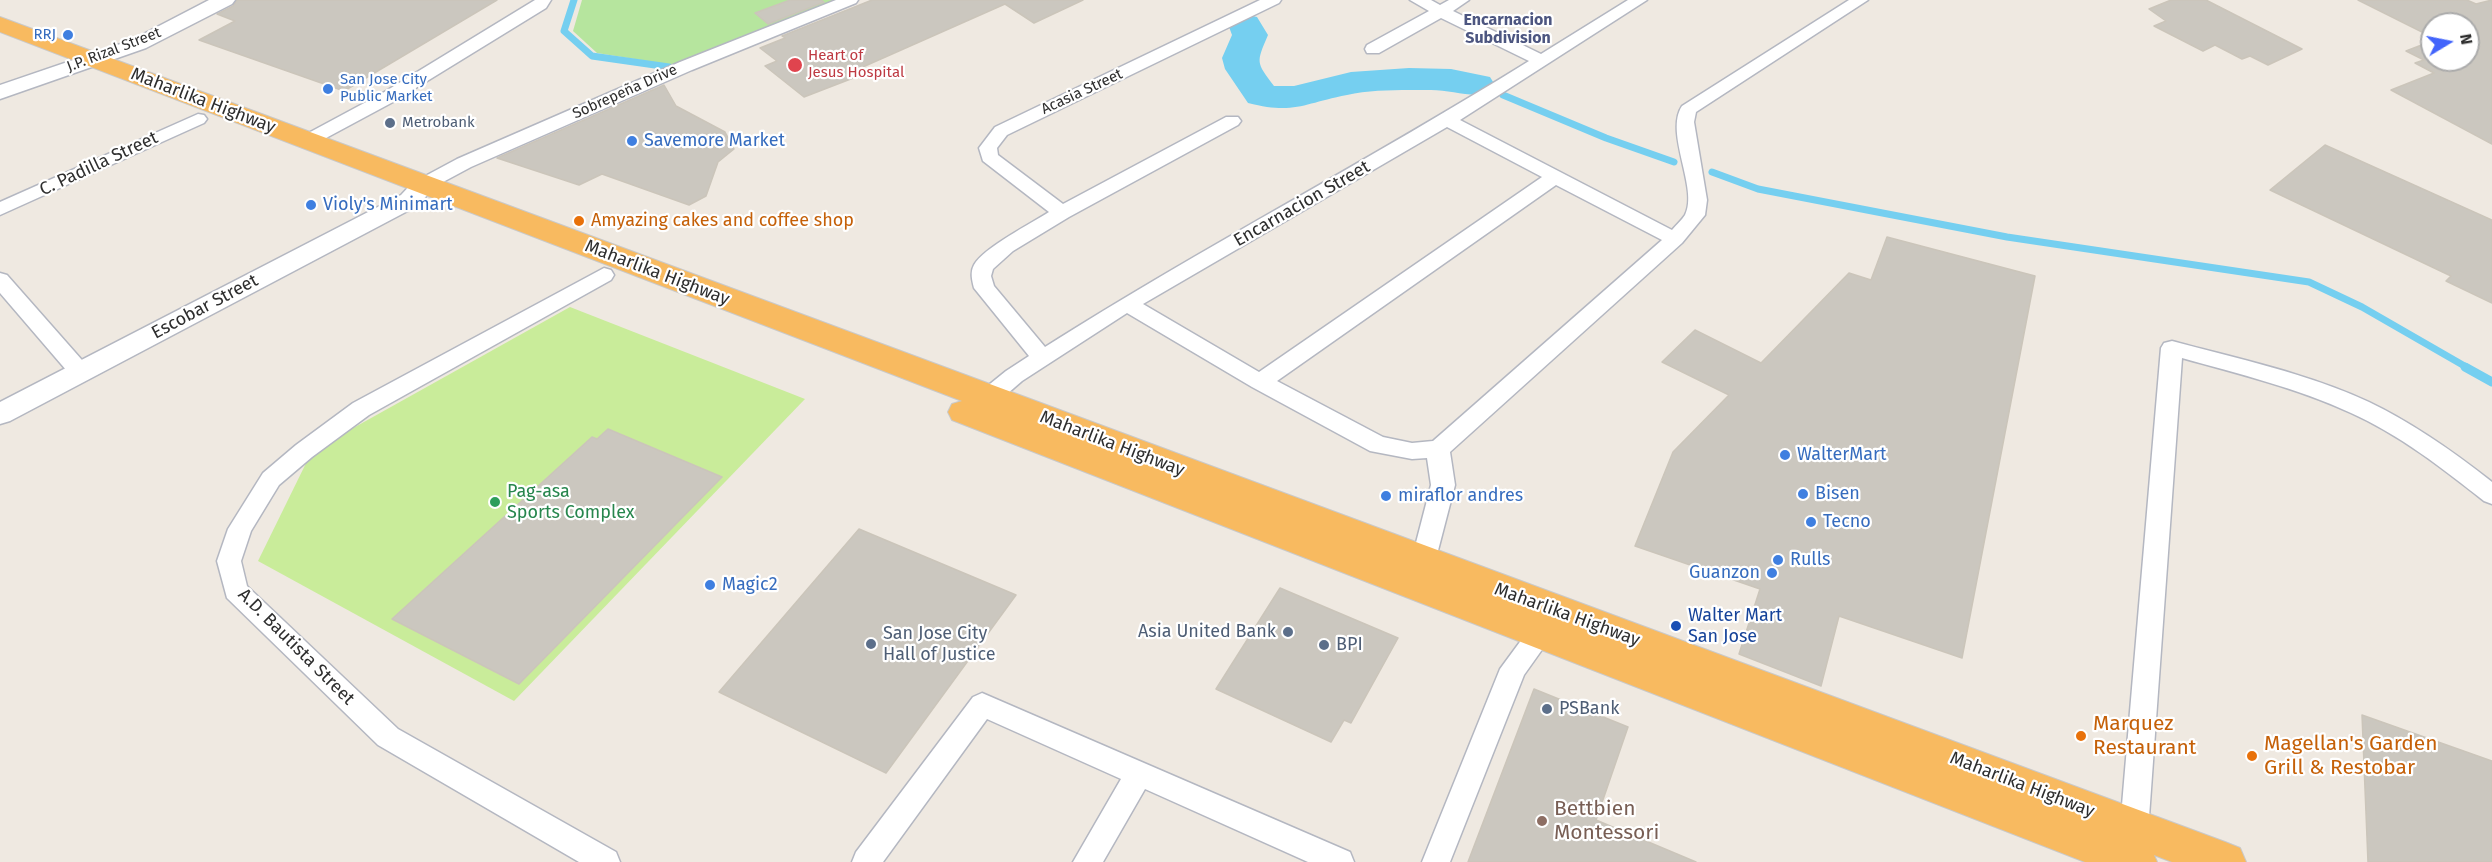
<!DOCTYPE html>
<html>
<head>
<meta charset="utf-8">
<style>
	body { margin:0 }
	#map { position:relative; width:2492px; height:862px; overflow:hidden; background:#efe9e1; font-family:"Fira Sans",sans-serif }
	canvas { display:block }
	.north { position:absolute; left:2420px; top:12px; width:60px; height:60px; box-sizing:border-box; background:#fff; border:2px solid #ababab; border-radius:50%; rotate:80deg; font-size:16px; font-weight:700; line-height:24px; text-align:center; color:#2e2e2e }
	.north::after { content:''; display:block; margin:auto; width:21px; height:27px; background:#4264fb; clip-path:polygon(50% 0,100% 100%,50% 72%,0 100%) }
</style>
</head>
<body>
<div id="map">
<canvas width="2492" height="862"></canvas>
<div class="north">N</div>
</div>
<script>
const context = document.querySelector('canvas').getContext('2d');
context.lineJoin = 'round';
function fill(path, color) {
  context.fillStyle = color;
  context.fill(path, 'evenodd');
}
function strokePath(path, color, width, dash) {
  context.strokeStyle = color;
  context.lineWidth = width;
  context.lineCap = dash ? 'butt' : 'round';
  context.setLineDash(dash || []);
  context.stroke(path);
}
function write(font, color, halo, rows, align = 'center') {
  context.font = font + ' "Fira Sans",sans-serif';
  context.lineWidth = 4.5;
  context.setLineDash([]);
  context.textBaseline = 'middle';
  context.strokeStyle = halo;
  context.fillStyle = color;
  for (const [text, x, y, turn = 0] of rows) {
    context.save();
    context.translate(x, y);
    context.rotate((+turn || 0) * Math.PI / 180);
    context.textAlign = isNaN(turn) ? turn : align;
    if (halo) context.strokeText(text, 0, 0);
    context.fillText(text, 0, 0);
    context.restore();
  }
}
const green = new Path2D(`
	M 582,0 L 836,0 L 672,65 L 597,53 L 573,31 Z`);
const pitch = new Path2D(`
	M 570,307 L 805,399 L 514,701 L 258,561 L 312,451 Z`);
const streamFar1 = new Path2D(`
	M 574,0 L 564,31 L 592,56 L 669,67
	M 1503,95 L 1606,138 L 1674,162
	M 1712,172 L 1758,189 L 2007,237 L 2309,282 L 2362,307 L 2468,368`);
const stream = new Path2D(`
	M 2465,367 L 2492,382`);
const river = new Path2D(`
	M 1245,14 L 1257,17 L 1268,35 C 1256,63 1256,62 1274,86 L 1294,86 L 1351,72 L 1409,68 L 1451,69 L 1490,77 L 1495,85 L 1490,93 C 1471,98 1451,90 1431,90 C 1404,90 1373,89 1347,95 C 1304,103 1295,115 1248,103 L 1225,69 L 1222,58 L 1232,35 L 1228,24 L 1233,17 Z`);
const building = new Path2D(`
	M 237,0 L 497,0 L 344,91 L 199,40 L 235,21 L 217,14 L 233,6 Z
	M 790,0 L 821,0 L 824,2 L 768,24 L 755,13 Z
	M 872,0 L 1083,0 L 1034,23 L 1005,4 L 856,70 L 861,75 L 804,97 L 765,66 L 777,61 L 760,48 L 785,38 L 782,36 Z
	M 2171,0 L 2206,0 L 2302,49 L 2268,65 L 2250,56 L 2242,59 L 2215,45 L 2203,51 L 2154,26 L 2166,21 L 2149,9 Z
	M 2358,0 L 2467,0 L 2476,4 L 2492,0 L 2492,144 L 2391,90 L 2434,73 L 2415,63 L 2424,60 L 2406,51 L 2432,41 L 2432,60 L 2468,60 L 2468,24 L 2432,24 L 2432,37 Z
	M 664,85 L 676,106 L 725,132 L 734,149 L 718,162 L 706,196 L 689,205 L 602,174 L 579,185 L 497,158 Z
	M 2325,145 L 2492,220 L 2492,303 L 2446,281 L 2451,276 L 2270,190 Z
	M 1887,237 L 2035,276 L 1962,658 L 1839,616 L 1821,686 L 1739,654 L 1760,589 L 1635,546 L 1673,452 L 1729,395 L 1662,362 L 1695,330 L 1761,363 L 1849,273 L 1871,280 Z
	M 608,429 L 722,477 L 519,684 L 392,619 L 592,437 L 597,439 Z
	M 859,529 L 1016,595 L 886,773 L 719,692 Z
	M 1280,588 L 1398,638 L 1351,723 L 1344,720 L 1331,742 L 1216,689 Z
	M 1534,689 L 1628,727 L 1596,820 L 1696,862 L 1468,862 Z
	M 2362,715 L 2492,761 L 2492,862 L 2368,862 Z`);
const minor = new Path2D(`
	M 535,0 L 551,0 L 546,8 L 393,102 L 313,145 L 301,145 L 298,141 L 301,137 L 381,94 Z
	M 836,0 L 858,0 L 856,3 L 692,70 L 471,167 L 430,189 L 416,189 L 414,185 L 416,181 L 457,159 L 680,62 Z
	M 1260,0 L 1281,0 L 1279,3 L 1007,135 L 997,148 L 998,155 L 1063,204 L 1226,117 L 1238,117 L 1241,121 L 1238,125 L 1069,217 L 1013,251 L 993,269 L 991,276 L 994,286 L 1045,347 C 1203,247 1370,160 1529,61 L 1441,18 L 1379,53 L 1367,53 L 1365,49 L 1367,45 L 1429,11 L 1410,0 L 1431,0 L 1440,5 L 1449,0 L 1469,0 L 1453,11 L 1541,54 L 1628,0 L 1647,0 L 1460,120 L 1672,230 C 1676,225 1682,220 1685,215 C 1699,189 1664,133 1682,106 L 1849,0 L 1868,0 L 1696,112 L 1694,122 L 1707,200 L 1705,215 L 1682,243 L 1450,452 L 1455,485 L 1435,562 L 1426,581 L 1417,584 L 1408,581 L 1405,574 L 1411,562 L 1431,485 L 1427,458 L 1412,459 L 1370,451 L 1252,387 L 1127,313 L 1022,381 L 985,413 L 977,415 L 969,413 L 966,407 L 969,401 L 1006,371 L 1029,356 L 974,288 C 972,280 970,272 974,265 C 983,248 1032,223 1049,212 L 983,161 L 979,148 L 995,127 ZM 1447,127 L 1542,177 L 1259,372 L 1143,304 ZM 1556,185 L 1662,240 L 1433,441 L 1412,443 L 1383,437 L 1277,381 Z
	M 198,114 L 204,115 L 207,119 L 204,123 L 0,215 L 0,202 Z
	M 604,268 L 611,270 L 614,275 L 611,280 L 369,415 L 312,457 L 279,485 L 251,531 L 241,561 L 247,586 L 398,729 L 616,852 L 620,862 L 579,862 L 378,745 L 227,598 L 217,561 L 228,529 L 263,473 L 296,445 L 353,403 Z
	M 0,273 L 7,275 L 89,368 L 92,373 L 89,378 L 81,381 L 73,378 L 0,293 Z
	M 2172,341 C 2238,359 2307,373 2369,402 C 2413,423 2454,452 2492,482 L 2492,504 L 2484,501 C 2442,468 2400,435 2351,413 C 2297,388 2239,374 2182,358 L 2149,817 L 2145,840 L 2141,849 L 2131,853 L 2121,849 L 2117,840 L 2121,817 L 2161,348 L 2164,343 Z
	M 1548,613 L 1557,616 L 1561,623 L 1524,675 L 1450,862 L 1422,862 L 1500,669 L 1539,616 Z
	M 982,693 L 1350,852 L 1354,862 L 1308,862 L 1145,789 L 1103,862 L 1073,862 L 1121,779 L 987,719 L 883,862 L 852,862 L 856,852 L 973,697 Z`);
const tertiary = new Path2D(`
	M 209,0 L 235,0 L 232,4 L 146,48 L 0,99 L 0,85 L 132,40 Z
	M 423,178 L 431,180 L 435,185 L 419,205 L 10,421 L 0,424 L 0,402 L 401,195 L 415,180 Z`);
const trunk = new Path2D(`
	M 0,17 L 2225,842 L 2240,848 L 2246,862 L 2172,862 L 2154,855 L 2157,862 L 2085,862 L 952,420 L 948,412 L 952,404 L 962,401 L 0,32 Z`);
const markers = [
	[68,35,6,"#3f7fe0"],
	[795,65,8,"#e0444e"],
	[328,89,6,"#3f7fe0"],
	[390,123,6,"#5c6f8a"],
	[632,141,6,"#3f7fe0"],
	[311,205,6,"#3f7fe0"],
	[579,221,6,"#e8710a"],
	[1785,455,6,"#3f7fe0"],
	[1803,494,6,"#3f7fe0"],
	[1386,496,6,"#3f7fe0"],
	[495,502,6,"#2e9e5b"],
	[1811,522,6,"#3f7fe0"],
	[1778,560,6,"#3f7fe0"],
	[1772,573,6,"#3f7fe0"],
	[710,585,6,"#3f7fe0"],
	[1676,626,6,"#1a4fb4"],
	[1288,632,6,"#5c6f8a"],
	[871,644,6,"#5c6f8a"],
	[1324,645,6,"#5c6f8a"],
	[1547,709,6,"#5c6f8a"],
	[2081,736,6,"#e8710a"],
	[2252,756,6,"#e8710a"],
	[1542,821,6,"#8d6e63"]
];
const farShopnames = [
	["RRJ",56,35],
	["San Jose City",340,80,"left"],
	["Public Market",340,97,"left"]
];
const farStreetnames = [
	["J.P. Rizal Street",114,50,-21],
	["Sobrepeña Drive",625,92,-24],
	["Acasia Street",1082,92,-25]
];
const farHealthnames = [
	["Heart of",808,56],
	["Jesus Hospital",808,73]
];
const farServicenames = [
	["Metrobank",402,123]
];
const farNeighbourhoodnames = [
	["Encarnacion",1508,21],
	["Subdivision",1508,39]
];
const streetNames = [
	["Maharlika Highway",203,101,21],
	["C. Padilla Street",99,164,-25],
	["Encarnacion Street",1302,204,-30],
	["Maharlika Highway",657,273,21],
	["Escobar Street",205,307,-28],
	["Maharlika Highway",1112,444,21],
	["Maharlika Highway",1567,615,20],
	["A.D. Bautista Street",296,647,45],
	["Maharlika Highway",2022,785,21]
];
const shopNames = [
	["Savemore Market",644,141],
	["Violy's Minimart",323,205],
	["WalterMart",1797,455],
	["Bisen",1815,494],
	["miraflor andres",1398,496],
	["Tecno",1823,522],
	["Rulls",1790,560],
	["Guanzon",1760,573,"right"],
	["Magic2",722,585]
];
const foodNames = [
	["Amyazing cakes and coffee shop",591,221]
];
const leisureNames = [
	["Pag-asa",507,492],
	["Sports Complex",507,513]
];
const transitNames = [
	["Walter Mart",1688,616],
	["San Jose",1688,637]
];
const serviceNames = [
	["Asia United Bank",1276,632,"right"],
	["San Jose City",883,634],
	["Hall of Justice",883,655],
	["BPI",1336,645],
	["PSBank",1559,709]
];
const nearFoodnames = [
	["Marquez",2093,724],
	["Restaurant",2093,748],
	["Magellan's Garden",2264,744],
	["Grill & Restobar",2264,768]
];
const nearEducationnames = [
	["Bettbien",1554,809],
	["Montessori",1554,833]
];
fill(green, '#b6e59e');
fill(pitch, '#c9ec9a');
strokePath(streamFar1, '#75cff0', 7);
strokePath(stream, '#75cff0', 9);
fill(river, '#75cff0');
fill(building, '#cbc7bf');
strokePath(building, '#cbc5ba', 1.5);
strokePath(minor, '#b4b7c1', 3);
strokePath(tertiary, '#b4b7c1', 3);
strokePath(trunk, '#c9c9c9', 2);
fill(minor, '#fff');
fill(tertiary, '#fff');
fill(trunk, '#f8ba60');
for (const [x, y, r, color] of markers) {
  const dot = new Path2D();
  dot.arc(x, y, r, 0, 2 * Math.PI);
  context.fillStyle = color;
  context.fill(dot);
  strokePath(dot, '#fff', 2);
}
write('15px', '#366cbe', '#fff', farShopnames, 'right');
write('15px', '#2e2e2e', '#fff', farStreetnames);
write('15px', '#be3a42', '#fff', farHealthnames, 'left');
write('15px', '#4e5e75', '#fff', farServicenames, 'left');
write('bold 16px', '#4d5680', '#fff', farNeighbourhoodnames);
write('18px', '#2e2e2e', '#fff', streetNames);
write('18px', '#366cbe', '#fff', shopNames, 'left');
write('18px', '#c56008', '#fff', foodNames, 'left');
write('18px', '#27864d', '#fff', leisureNames, 'left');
write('18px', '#164399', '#fff', transitNames, 'left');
write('18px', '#4e5e75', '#fff', serviceNames, 'left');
write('21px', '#c56008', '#fff', nearFoodnames, 'left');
write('21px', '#785e54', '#fff', nearEducationnames, 'left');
</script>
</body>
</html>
